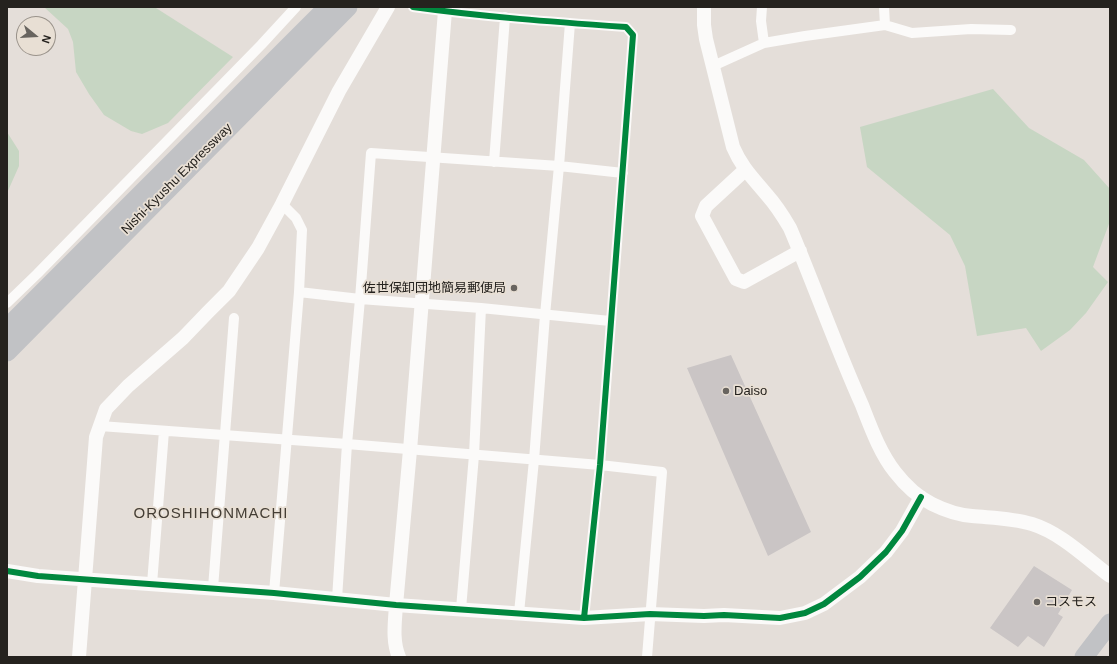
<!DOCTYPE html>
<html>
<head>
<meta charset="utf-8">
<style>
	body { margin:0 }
	#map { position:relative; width:1117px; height:664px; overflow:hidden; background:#e4ded9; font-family:Arial,sans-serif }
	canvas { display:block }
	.frame { position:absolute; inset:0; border:8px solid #25221e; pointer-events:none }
	.north { position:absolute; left:16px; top:16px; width:40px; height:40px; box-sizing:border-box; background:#e8dfd4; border:1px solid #9a938b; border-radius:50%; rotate:108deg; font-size:11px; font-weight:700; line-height:16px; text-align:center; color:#25221e }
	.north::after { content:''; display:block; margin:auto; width:14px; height:18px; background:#68645f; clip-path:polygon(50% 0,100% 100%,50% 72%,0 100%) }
</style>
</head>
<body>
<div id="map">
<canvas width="1117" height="664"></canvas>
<div class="frame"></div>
<div class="north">N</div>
</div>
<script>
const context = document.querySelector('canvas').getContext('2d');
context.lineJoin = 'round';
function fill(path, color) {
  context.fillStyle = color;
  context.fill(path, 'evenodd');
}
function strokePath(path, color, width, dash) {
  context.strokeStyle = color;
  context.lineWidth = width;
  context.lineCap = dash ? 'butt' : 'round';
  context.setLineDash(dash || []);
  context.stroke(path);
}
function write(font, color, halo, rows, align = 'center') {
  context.font = font + ' Arial,"Noto Sans JP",sans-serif';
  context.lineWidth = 3.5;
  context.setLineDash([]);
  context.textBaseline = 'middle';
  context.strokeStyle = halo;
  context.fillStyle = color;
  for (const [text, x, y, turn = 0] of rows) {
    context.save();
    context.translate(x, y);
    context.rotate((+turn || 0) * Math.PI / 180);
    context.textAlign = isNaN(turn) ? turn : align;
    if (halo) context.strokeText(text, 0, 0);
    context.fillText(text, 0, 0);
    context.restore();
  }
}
const green = new Path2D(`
	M 44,7 L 157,7 L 156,8 L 233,57 L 168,123 L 142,134 L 131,131 L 104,115 L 89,94 L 76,72 L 73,42 L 68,29 Z
	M 993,89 L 1029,128 L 1084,160 L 1110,189 L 1110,221 L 1093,267 L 1108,282 L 1086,313 L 1070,330 L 1041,351 L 1026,328 L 977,336 L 965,266 L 950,235 L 867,167 L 860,127 Z
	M 7,132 L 19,151 L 19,166 L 7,193 Z`);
const building = new Path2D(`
	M 731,355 L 811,532 L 768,556 L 687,368 Z
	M 1034,566 L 1072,590 L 1058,614 L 1063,617 L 1044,647 L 1028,636 L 1018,647 L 990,628 Z`);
const street = new Path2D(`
	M 413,7 C 484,17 555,22 626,27 L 633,35 L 600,465 L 584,618
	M 762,7 L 761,21 L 764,43
	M 885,25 L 912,33 L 971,29 L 1011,30
	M 713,66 L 764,43 L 805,36 L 885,25 L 884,7
	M 494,162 L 505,17
	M 299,292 L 360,299 L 481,308 L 610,321
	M 7,303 L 37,274 L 261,45 L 296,7
	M 100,426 L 347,444 L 600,465 L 662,472 L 647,657
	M 152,584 L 164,431
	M 213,588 L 234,318
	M 274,593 L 299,292 L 302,230 L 296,218 L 282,204
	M 337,599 L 347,444 L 360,299 L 371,153 L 559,166 L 623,173
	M 461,609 L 474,455 L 481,308
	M 519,613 L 534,460 L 545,315 L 559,166 L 570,23`);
const secondary = new Path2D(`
	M 704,7 L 704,25 L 706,39 L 733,147 C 742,168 753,178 767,195 C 776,205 783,216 790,228 C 815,287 836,347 862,405 C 871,428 880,453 895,472 C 905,485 918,497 932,504 C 944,510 959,515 972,516 C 993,518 1012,518 1032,524 C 1061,533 1086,558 1110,576
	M 745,170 L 706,206 L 702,216 L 736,279 L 744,282 L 800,251
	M 7,571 L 38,576 L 274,593 L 396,605 L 584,618 L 650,614 L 704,616 L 724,615 L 780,618 L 805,613 L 824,604 L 860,577 L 886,552 L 902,531 L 921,497
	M 79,657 L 96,437 L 106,409 L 128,386 L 183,338 L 208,312 L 229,291 L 258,248 L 282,204 L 339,91 L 388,7
	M 399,657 C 392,641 395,622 396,605 L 410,450 L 445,11`);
const highway = new Path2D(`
	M 7,328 L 328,7
	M 7,352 L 348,7
	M 1084,657 L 1110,623`);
const cycleway = new Path2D(`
	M 413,7 C 484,17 555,22 626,27 L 633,35 L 600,465 L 584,618
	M 7,571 L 38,576 L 274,593 L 396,605 L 584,618 L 650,614 L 704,616 L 724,615 L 780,618 L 805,613 L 824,604 L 860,577 L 886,552 L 902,531 L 921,497`);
const markers = [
	[514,288,4,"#68645f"],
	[726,391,4,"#68645f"],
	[1037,602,4,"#68645f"]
];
const streetNames = [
	["Nishi-Kyushu Expressway",177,179,-45]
];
const poiNames = [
	["佐世保卸団地簡易郵便局",506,288,"right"],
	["Daiso",734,391],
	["コスモス",1045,602]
];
const quarterNames = [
	["OROSHIHONMACHI",211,514]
];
fill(green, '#c7d6c3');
fill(building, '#cac5c5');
strokePath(street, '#fbfaf9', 10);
strokePath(secondary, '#fbfaf9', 14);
strokePath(highway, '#c1c2c5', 19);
strokePath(cycleway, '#00873e', 6);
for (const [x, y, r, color] of markers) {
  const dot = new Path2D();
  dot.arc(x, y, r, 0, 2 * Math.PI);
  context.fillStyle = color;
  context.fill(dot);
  strokePath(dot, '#e8dfd4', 1.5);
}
write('13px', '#25221e', '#e8dfd4', streetNames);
write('13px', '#25221e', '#e8dfd4', poiNames, 'left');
context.letterSpacing = '1px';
write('15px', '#453e35', '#e8dfd4', quarterNames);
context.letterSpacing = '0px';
</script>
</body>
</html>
